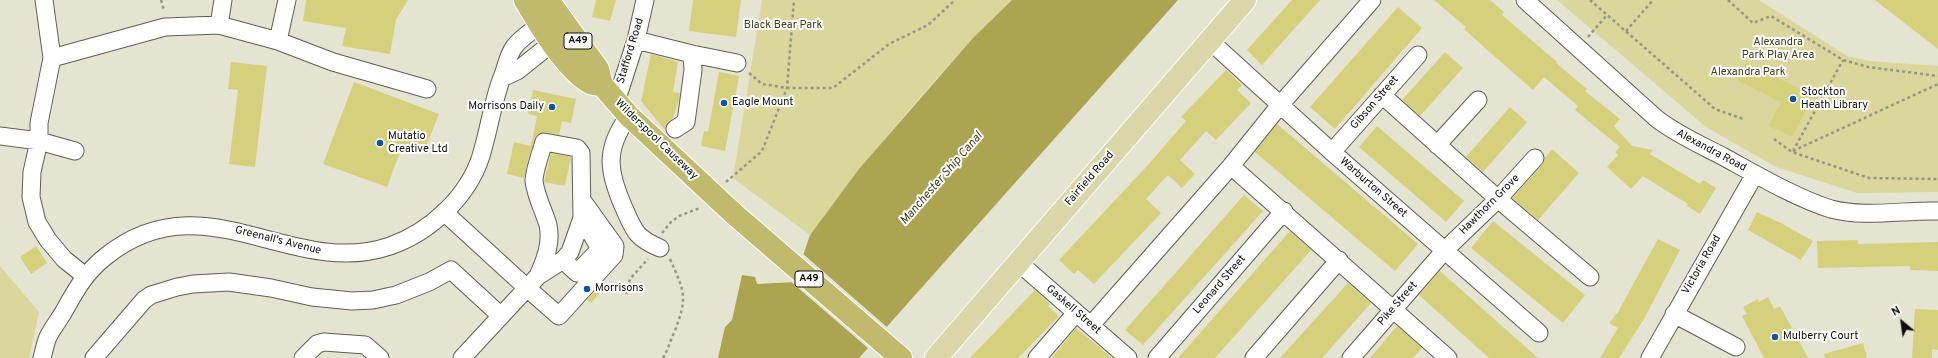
<!DOCTYPE html>
<html>
<head>
<meta charset="utf-8">
<style>
	body { margin:0 }
	#map { position:relative; width:1938px; height:358px; overflow:hidden; background:#e5e4d2; font-family:Overpass,sans-serif }
	canvas { display:block }
	.north { position:absolute; left:1882px; top:302px; width:40px; height:40px; -webkit-text-stroke:3px #fff; paint-order:stroke; rotate:331deg; font-size:11px; font-weight:700; line-height:16px; text-align:center; color:#0f0f09 }
	.north::after { content:''; display:block; margin:auto; width:14px; height:18px; background:#0f0f09; clip-path:polygon(50% 0,100% 100%,50% 72%,0 100%) }
</style>
</head>
<body>
<div id="map">
<canvas width="1938" height="358"></canvas>
<div class="north">N</div>
</div>
<script>
const context = document.querySelector('canvas').getContext('2d');
context.lineJoin = 'round';
function fill(path, color) {
  context.fillStyle = color;
  context.fill(path, 'evenodd');
}
function strokePath(path, color, width, dash) {
  context.strokeStyle = color;
  context.lineWidth = width;
  context.lineCap = dash ? 'butt' : 'round';
  context.setLineDash(dash || []);
  context.stroke(path);
}
function write(font, color, halo, rows, align = 'center') {
  context.font = font + ' Overpass,sans-serif';
  context.lineWidth = 4;
  context.setLineDash([]);
  context.textBaseline = 'middle';
  context.strokeStyle = halo;
  context.fillStyle = color;
  for (const [text, x, y, turn = 0] of rows) {
    context.save();
    context.translate(x, y);
    context.rotate((+turn || 0) * Math.PI / 180);
    context.textAlign = isNaN(turn) ? turn : align;
    if (halo) context.strokeText(text, 0, 0);
    context.fillText(text, 0, 0);
    context.restore();
  }
}
const green = new Path2D(`
	M 762,0 L 1012,0 C 938,72 871,152 810,235 L 733,178 Z
	M 1557,0 L 1759,0 L 1847,56 L 1870,61 L 1938,66 L 1938,192 L 1857,193 L 1776,167 L 1706,127 Z
	M 0,266 L 39,312 L 29,358 L 0,358 Z`);
const water = new Path2D(`
	M 1012,0 L 1178,0 L 859,358 L 718,358 L 725,327 L 732,320 L 742,275 L 755,277 L 757,284 L 794,282 L 810,235 L 859,169 L 973,38 Z`);
const pier = new Path2D(`
	M 802,253 L 888,328 L 869,349 L 789,280 L 793,280 Z`);
const building = new Path2D(`
	M 306,0 L 408,0 L 396,20 L 390,54 L 342,46 L 346,28 L 303,21 Z
	M 596,0 L 616,0 L 610,21 L 592,17 Z
	M 693,0 L 741,0 L 736,37 L 689,31 Z
	M 1292,0 L 1320,0 L 1262,65 L 1247,50 Z
	M 1434,0 L 1490,0 L 1504,12 L 1502,15 L 1557,62 L 1556,63 L 1587,89 L 1585,91 L 1620,119 L 1614,126 L 1632,146 L 1653,150 L 1650,154 L 1700,184 L 1703,180 L 1716,188 L 1700,214 L 1687,206 L 1688,204 L 1643,176 L 1631,189 L 1607,167 L 1618,155 L 1615,152 L 1620,147 L 1575,110 L 1578,106 L 1544,77 L 1533,90 L 1485,48 L 1464,29 L 1466,27 Z
	M 1875,0 L 1938,0 L 1938,49 Z
	M 1398,7 L 1422,28 L 1335,129 L 1310,107 Z
	M 1445,52 L 1463,68 L 1420,116 L 1402,100 Z
	M 651,54 L 678,62 L 673,92 L 680,93 L 679,100 L 673,118 L 666,124 L 665,130 L 641,101 Z
	M 231,62 L 267,66 L 255,167 L 229,164 L 238,90 L 228,89 Z
	M 1746,62 L 1813,96 L 1792,137 L 1769,126 L 1781,102 L 1737,80 Z
	M 1226,70 L 1242,85 L 1237,90 L 1251,103 L 1216,140 L 1206,131 L 1180,160 L 1195,174 L 1182,188 L 1168,175 L 1146,199 L 1161,213 L 1094,284 L 1078,270 L 1074,274 L 1059,260 L 1148,165 L 1186,121 L 1181,117 Z
	M 719,72 L 739,76 L 725,151 L 701,146 L 704,131 L 708,132 Z
	M 354,82 L 439,114 L 424,152 L 403,144 L 387,187 L 323,164 Z
	M 533,90 L 576,99 L 571,123 L 562,121 L 559,135 L 545,132 L 537,135 L 528,159 L 524,178 L 507,174 L 514,142 L 531,146 L 537,116 L 528,114 Z
	M 1510,107 L 1527,122 L 1483,172 L 1466,157 Z
	M 1277,124 L 1418,244 L 1395,271 L 1255,152 Z
	M 1377,126 L 1464,201 L 1446,222 L 1359,147 Z
	M 1552,149 L 1579,173 L 1538,220 L 1512,198 L 1542,165 L 1545,158 Z
	M 551,153 L 571,157 L 565,186 L 544,182 Z
	M 1244,195 L 1263,211 L 1143,345 L 1125,330 Z
	M 1757,212 L 1781,223 L 1813,241 L 1801,260 L 1748,230 Z
	M 1493,221 L 1585,295 L 1563,323 L 1471,248 Z
	M 1290,231 L 1311,250 L 1280,285 L 1215,358 L 1178,358 Z
	M 1658,239 L 1680,250 L 1644,319 L 1619,358 L 1600,358 L 1618,328 L 1609,323 L 1618,312 Z
	M 1858,240 L 1858,244 L 1938,242 L 1938,271 L 1910,270 L 1910,266 L 1818,268 L 1817,241 Z
	M 36,246 L 47,263 L 31,274 L 20,257 Z
	M 1440,271 L 1538,358 L 1489,358 L 1419,295 Z
	M 1348,283 L 1371,303 L 1322,358 L 1280,358 Z
	M 598,288 L 602,291 L 591,303 L 587,300 Z
	M 1035,290 L 1050,304 L 1048,306 L 1059,316 L 1027,349 L 1018,358 L 970,358 Z
	M 1768,297 L 1774,309 L 1780,306 L 1808,358 L 1764,358 L 1742,316 L 1747,314 L 1743,307 L 1758,299 L 1759,302 Z
	M 1915,309 L 1938,310 L 1938,350 L 1932,349 L 1932,358 L 1912,358 Z
	M 1397,326 L 1422,348 L 1413,358 L 1370,358 Z
	M 1076,328 L 1112,358 L 1052,358 Z
	M 1863,343 L 1867,358 L 1825,358 L 1824,354 Z`);
const path = new Path2D(`
	M 161,0 L 164,11
	M 1590,0 L 1715,109 L 1743,119
	M 1728,0 L 1753,23 L 1771,16 L 1843,60 L 1868,67 L 1938,76
	M 1626,31 L 1653,0
	M 1588,37 L 1607,15
	M 749,73 L 762,84 L 787,88 L 833,88 L 889,44 L 928,25 L 955,0
	M 1774,139 L 1792,152 L 1869,178 L 1938,179
	M 1793,151 L 1938,84
	M 1793,151 L 1843,60
	M 726,182 L 762,151 L 787,88 L 794,0
	M 662,233 L 671,222 L 679,216 L 700,208
	M 626,294 L 630,279 L 648,259
	M 663,358 C 668,350 670,341 674,333 C 688,297 685,293 670,259`);
const minor = new Path2D(`
	M 44,0 L 52,58 L 39,123 L 39,141 L 32,172 L 31,197 L 37,222 L 48,240 L 64,259 L 85,276
	M 1525,0 L 1657,119 C 1678,135 1701,145 1724,157 C 1755,174 1798,199 1831,209 C 1865,218 1903,210 1938,211
	M 219,25 L 223,0
	M 636,40 L 692,54 L 737,63
	M 278,41 L 287,0
	M 1210,41 L 1332,152 L 1539,333
	M 52,58 L 165,27 L 219,25 L 278,41 L 333,62 L 427,89
	M 502,78 L 517,71 L 562,35
	M 1382,95 L 1498,199 L 1590,277
	M 616,102 L 636,40 L 645,0
	M 629,116 C 604,149 608,172 624,208 C 634,231 636,238 660,248
	M 675,129 L 686,122 L 693,70 L 692,54
	M 0,136 L 39,141 L 75,151
	M 1437,145 L 1478,100
	M 1332,152 L 1418,55
	M 1231,166 L 1448,358
	M 444,212 L 527,288 L 538,276 L 563,260 L 570,252 L 582,218 L 581,153 L 577,148 L 544,142 C 541,152 534,171 534,181 C 536,197 544,211 548,225 C 552,243 545,260 538,276
	M 563,260 L 577,273 L 600,249 L 582,218
	M 1018,262 L 1128,358
	M 1674,314 L 1736,347
	M 1091,325 L 1231,166 L 1280,105 L 1372,0
	M 42,358 C 44,351 45,344 48,337 C 52,329 58,321 63,313 C 76,290 84,274 105,257 C 204,177 291,280 390,246 C 430,232 468,197 481,156 C 489,130 492,105 501,80 C 506,69 507,57 514,47 C 523,35 538,27 550,18
	M 94,358 L 144,300 L 151,295 L 177,287 L 193,284 L 229,282 L 271,288 L 312,297 L 352,301 L 373,300 L 396,295 L 429,282 L 451,270 L 501,316
	M 303,358 L 317,344 L 324,342 L 365,345 L 380,358
	M 462,358 L 527,288 L 559,316 L 614,255 L 615,246 L 582,200
	M 1037,358 L 1076,313
	M 1157,358 L 1284,211
	M 1254,358 L 1339,260
	M 1351,358 L 1445,250 L 1498,199 L 1535,158
	M 1650,358 L 1755,174`);
const major = new Path2D(`
	M 936,358 L 1245,0`);
const highway = new Path2D(`
	M 525,0 C 537,21 570,76 593,84 C 595,85 599,84 602,85
	M 548,0 L 598,69 L 602,85 L 629,116 L 734,214 L 901,358`);
const markers = [
	[1793,99,4,"#0a55a4"],
	[724,103,4,"#0a55a4"],
	[552,107,4,"#0a55a4"],
	[380,143,4,"#0a55a4"],
	[587,289,4,"#0a55a4"],
	[1775,337,4,"#0a55a4"]
];
const shields = [
	[578,41,28],
	[809,279,28]
];
const shieldNames = [
	["A49",578,41],
	["A49",809,279]
];
const parkNames = [
	["Black Bear Park",783,26],
	["Alexandra",1778,43],
	["Park Play Area",1778,56],
	["Alexandra Park",1748,73]
];
const streetNames = [
	["Stafford Road",631,51,-73],
	["Gibson Street",1375,103,-49],
	["Wilderspool Causeway",656,140,44],
	["Alexandra Road",1711,151,28],
	["Fairfield Road",1090,179,-49],
	["Warburton Street",1373,188,41],
	["Hawthorn Grove",1490,205,-45],
	["Greenall's Avenue",278,241,14],
	["Victoria Road",1702,265,-60],
	["Leonard Street",1220,285,-49],
	["Pike Street",1398,304,-49],
	["Gaskell Street",1073,310,41]
];
const poiNames = [
	["Stockton",1801,93],
	["Heath Library",1801,106],
	["Eagle Mount",732,103],
	["Morrisons Daily",544,107,"right"],
	["Mutatio",388,137],
	["Creative Ltd",388,150],
	["Morrisons",595,289],
	["Mulberry Court",1783,337]
];
const waterNames = [
	["Manchester Ship Canal",942,179,-49]
];
fill(green, '#dad69c');
fill(water, '#aba552');
fill(pier, '#e5e4d2');
fill(building, '#d5d07c');
strokePath(minor, '#605f50', 19);
strokePath(major, '#fff', 24);
strokePath(highway, '#fff', 24);
strokePath(path, '#969588', 2.5, [3, 3]);
strokePath(minor, '#fff', 17);
strokePath(major, '#d9d6a7', 22);
strokePath(highway, '#bfba6c', 22);
for (const [x, y, r, color] of markers) {
  const dot = new Path2D();
  dot.arc(x, y, r, 0, 2 * Math.PI);
  context.fillStyle = color;
  context.fill(dot);
  strokePath(dot, '#fff', 1.5);
}
for (const [x, y, w] of shields) {
  const box = new Path2D();
  box.roundRect(x - w / 2, y - 8, w, 16, 3);
  context.fillStyle = '#fff';
  context.fill(box);
  strokePath(box, '#0f0f09', 1);
}
write('bold 10px', '#0f0f09', null, shieldNames);
write('11px', '#42401c', '#fff', parkNames);
write('11px', '#0f0f09', '#fff', streetNames);
write('11px', '#0f0f09', '#fff', poiNames, 'left');
write('italic 12px', '#43411d', '#fff', waterNames);
</script>
</body>
</html>
